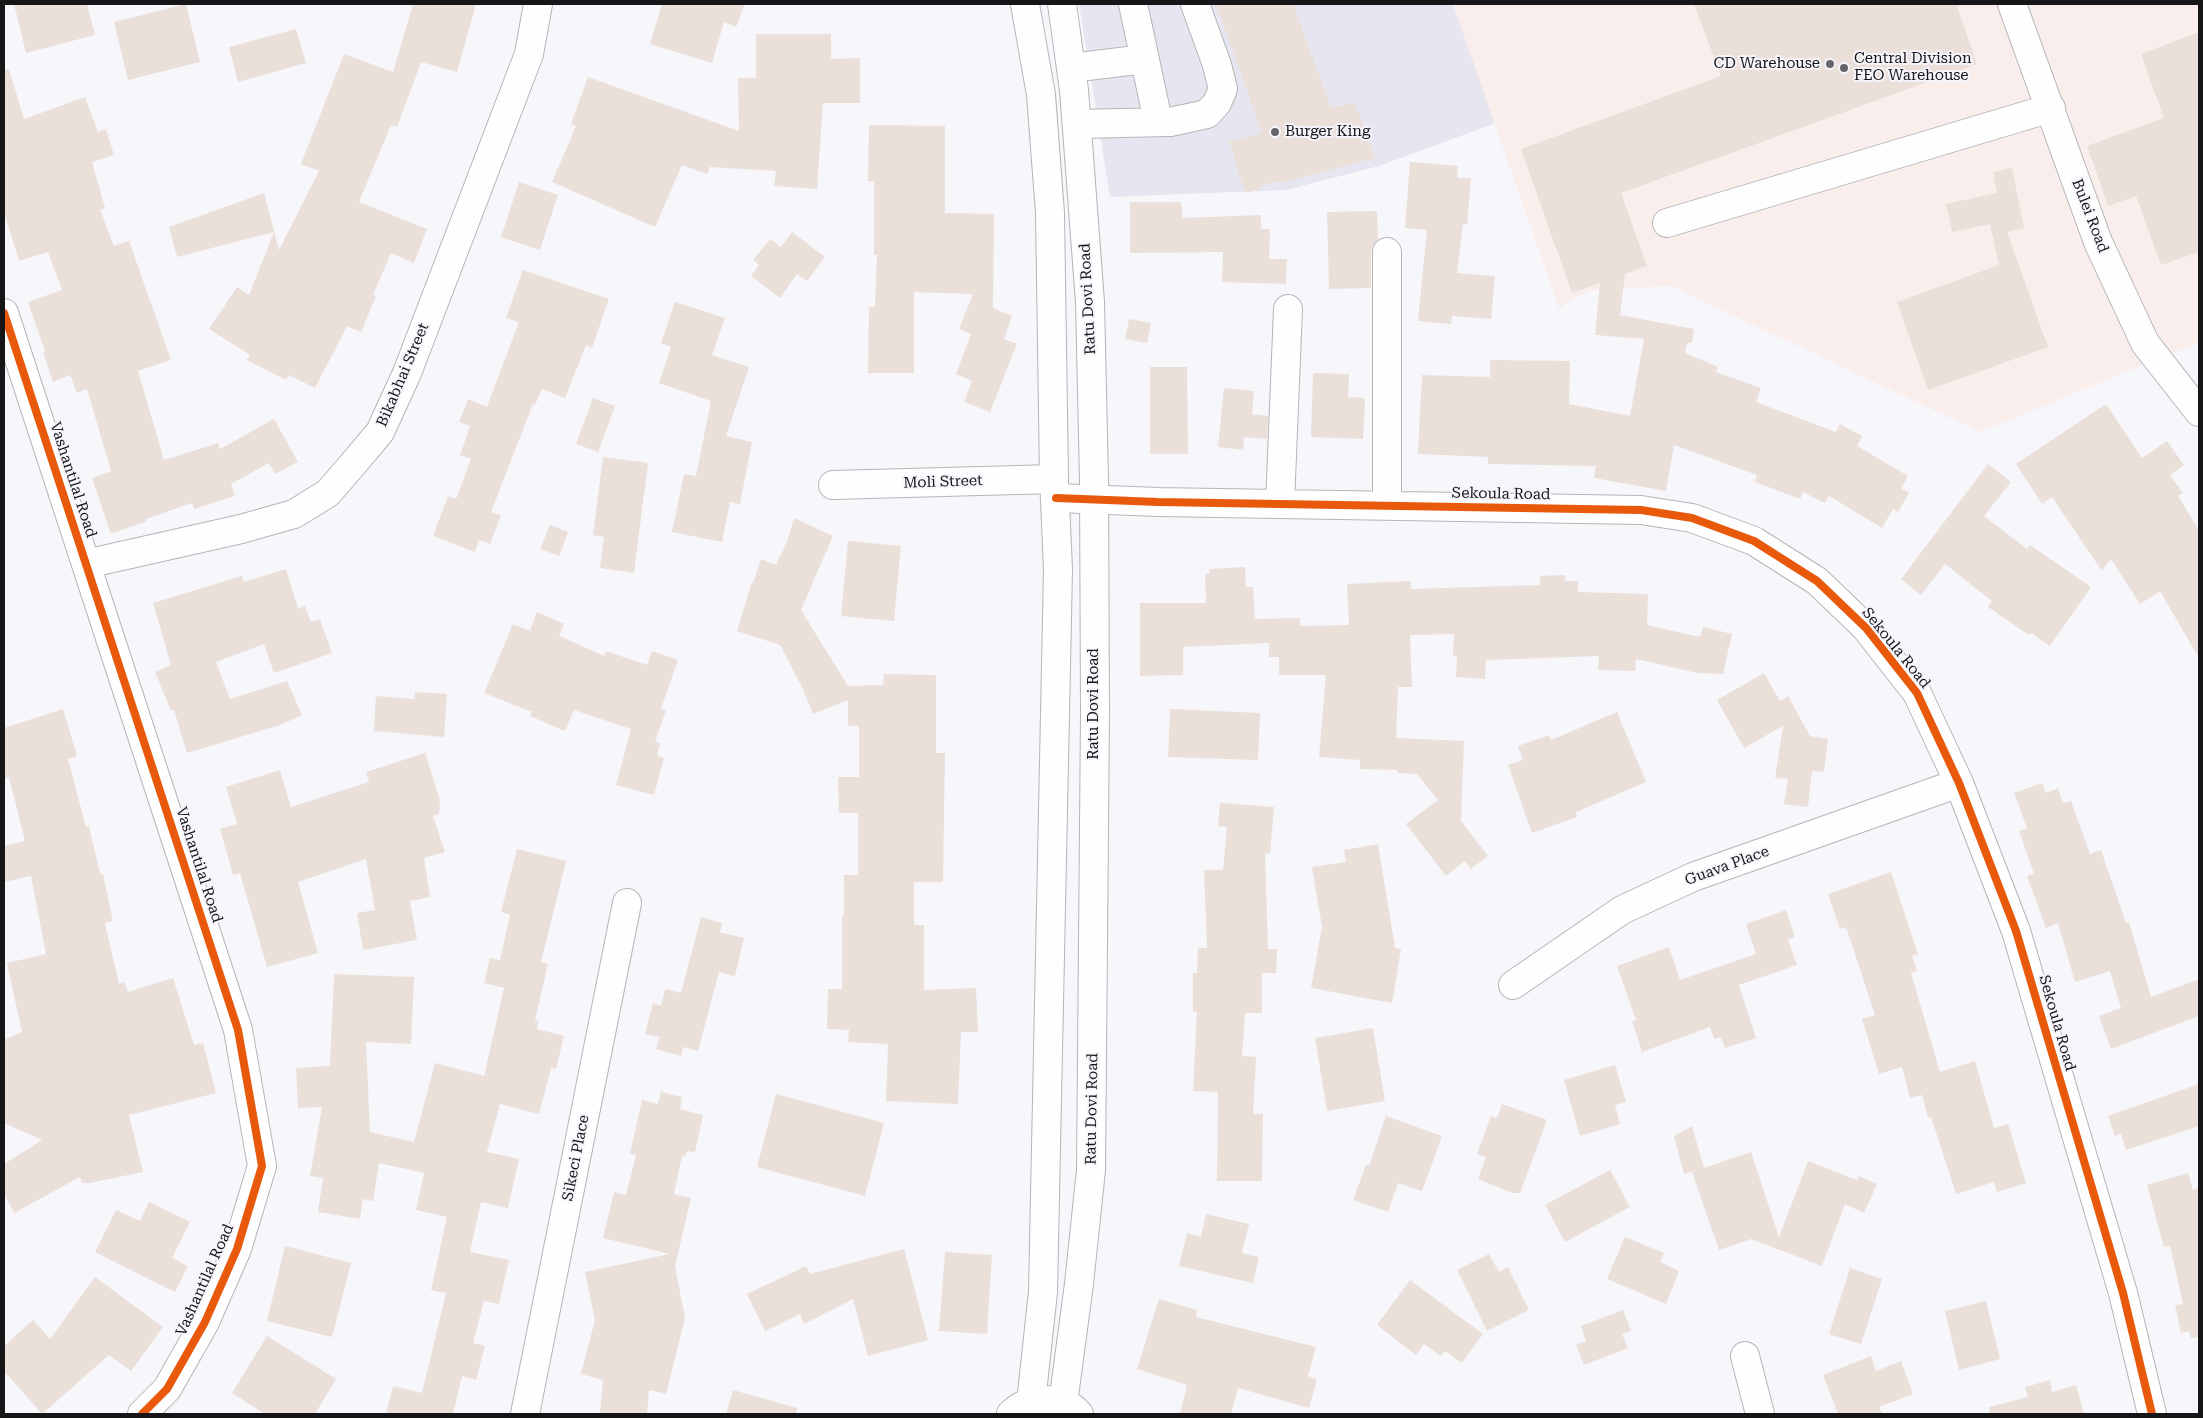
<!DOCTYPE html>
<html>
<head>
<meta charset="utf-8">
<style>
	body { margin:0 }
	#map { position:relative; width:2203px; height:1418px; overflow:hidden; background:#f7f6fb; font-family:"Roboto Serif",serif }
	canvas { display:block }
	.frame { position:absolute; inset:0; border:5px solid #161618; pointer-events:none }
</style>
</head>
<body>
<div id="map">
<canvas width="2203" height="1418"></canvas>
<div class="frame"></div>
</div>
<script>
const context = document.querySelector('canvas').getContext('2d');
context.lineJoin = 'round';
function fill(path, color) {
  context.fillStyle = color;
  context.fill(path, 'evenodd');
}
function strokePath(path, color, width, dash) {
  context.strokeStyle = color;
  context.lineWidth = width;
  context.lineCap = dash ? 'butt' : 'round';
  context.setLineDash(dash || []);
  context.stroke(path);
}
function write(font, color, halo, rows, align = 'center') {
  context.font = font + ' "Roboto Serif",serif';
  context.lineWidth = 4;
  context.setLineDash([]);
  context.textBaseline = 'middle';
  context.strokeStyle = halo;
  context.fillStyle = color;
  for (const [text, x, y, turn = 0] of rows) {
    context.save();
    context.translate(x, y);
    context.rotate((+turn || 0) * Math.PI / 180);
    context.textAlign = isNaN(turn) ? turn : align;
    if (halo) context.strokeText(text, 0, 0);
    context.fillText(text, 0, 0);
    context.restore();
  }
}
const built = new Path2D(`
	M 1079,4 L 1453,4 L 1496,123 L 1379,166 L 1286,190 L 1110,197 Z`);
const industrial = new Path2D(`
	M 1453,4 L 2199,4 L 2199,342 L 1980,432 L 1671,286 L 1591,290 L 1559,308 Z`);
const building = new Path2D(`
	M 14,4 L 87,4 L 95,35 L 26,53 Z
	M 186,4 L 200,62 L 128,80 L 114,22 Z
	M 413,4 L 476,4 L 457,72 L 421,62 L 397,127 L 391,125 L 359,202 L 427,229 L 414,263 L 391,253 L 373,295 L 376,296 L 361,332 L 347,326 L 315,388 L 289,375 L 286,380 L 247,360 L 250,355 L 209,329 L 237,287 L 249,295 L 274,232 L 177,257 L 169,227 L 264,193 L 279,250 L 319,171 L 301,164 L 344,54 L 393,72 Z
	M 662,4 L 745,4 L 736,27 L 724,22 L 712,63 L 650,44 Z
	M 1216,4 L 1293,4 L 1331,108 L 1355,103 L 1375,158 L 1287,181 L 1262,184 L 1262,188 L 1245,193 L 1229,141 L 1262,133 Z
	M 1694,4 L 1956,4 L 1977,64 L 1621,193 L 1647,266 L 1625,274 L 1620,315 L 1694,329 L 1692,343 L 1687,343 L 1685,353 L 1718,367 L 1716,372 L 1761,388 L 1756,402 L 1836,432 L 1840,424 L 1862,436 L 1857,446 L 1908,476 L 1901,488 L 1909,493 L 1898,512 L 1893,509 L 1882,528 L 1829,496 L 1825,503 L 1803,492 L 1800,499 L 1755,482 L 1757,475 L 1674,445 L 1666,491 L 1594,478 L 1596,466 L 1488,464 L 1488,457 L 1418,454 L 1422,375 L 1490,377 L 1490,360 L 1570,361 L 1569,404 L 1630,416 L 1644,339 L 1595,335 L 1600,283 L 1572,293 L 1521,149 L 1721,76 Z
	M 296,29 L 306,63 L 238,82 L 229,47 Z
	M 2199,32 L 2199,252 L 2161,265 L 2136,196 L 2108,206 L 2087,146 L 2164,118 L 2141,54 Z
	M 756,34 L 831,34 L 831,59 L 860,58 L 860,103 L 823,103 L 817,189 L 774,186 L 776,171 L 710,167 L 707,174 L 682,165 L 655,227 L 552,182 L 576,126 L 571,124 L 588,77 L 739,131 L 738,78 L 756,78 Z
	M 9,69 L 24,119 L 85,97 L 98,132 L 106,129 L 114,155 L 92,162 L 105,208 L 100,210 L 114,246 L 129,241 L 171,360 L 138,371 L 164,460 L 218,443 L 220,449 L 274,419 L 298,462 L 275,474 L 269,463 L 231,484 L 235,496 L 194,509 L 192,503 L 146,519 L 147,521 L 111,534 L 92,478 L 111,471 L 87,389 L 77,393 L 70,375 L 53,382 L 43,352 L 45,351 L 28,302 L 62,290 L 48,252 L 19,261 L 4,212 L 4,70 Z
	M 869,125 L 945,126 L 945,213 L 994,214 L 993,308 L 1012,316 L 1004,339 L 1017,344 L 990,412 L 964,402 L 972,381 L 956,374 L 971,334 L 959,329 L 973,294 L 914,292 L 914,373 L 868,373 L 869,307 L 875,307 L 877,255 L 874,255 L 874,181 L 868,181 Z
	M 1410,162 L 1458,166 L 1457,178 L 1471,178 L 1467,224 L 1463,224 L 1457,273 L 1495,276 L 1491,319 L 1452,316 L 1451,324 L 1418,321 L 1427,230 L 1405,228 Z
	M 2012,168 L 2024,228 L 2007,232 L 2048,347 L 1928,390 L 1897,302 L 1999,265 L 1990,224 L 1952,232 L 1946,204 L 1997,193 L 1993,172 Z
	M 519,182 L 558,195 L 540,250 L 501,237 Z
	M 1130,202 L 1181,202 L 1183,218 L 1261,215 L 1261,229 L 1270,229 L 1269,259 L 1287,259 L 1286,284 L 1222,282 L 1223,252 L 1130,253 Z
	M 1377,211 L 1378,240 L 1373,245 L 1371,252 L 1371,288 L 1329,289 L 1327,212 Z
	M 792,232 L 825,257 L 807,281 L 797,274 L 780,298 L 751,276 L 759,265 L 753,260 L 770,239 L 781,247 Z
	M 523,270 L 609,299 L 592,348 L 586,345 L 565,398 L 542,389 L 535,405 L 533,404 L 491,512 L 501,515 L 490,544 L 479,540 L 475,552 L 433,536 L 448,496 L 456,499 L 471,459 L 460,455 L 470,426 L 459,422 L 468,399 L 487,407 L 519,322 L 506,318 Z
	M 675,302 L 725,318 L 712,355 L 749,367 L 726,436 L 752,442 L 740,504 L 730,502 L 722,542 L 672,532 L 684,474 L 696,476 L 711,401 L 659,383 L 671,347 L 661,343 Z
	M 1129,319 L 1151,323 L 1147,343 L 1125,339 Z
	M 1150,367 L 1187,367 L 1188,454 L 1150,454 Z
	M 1313,373 L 1349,374 L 1348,397 L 1365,398 L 1363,439 L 1311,437 Z
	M 1224,388 L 1254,391 L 1252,414 L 1268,416 L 1267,439 L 1244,437 L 1243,450 L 1218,447 Z
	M 593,398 L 615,406 L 598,452 L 576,444 Z
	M 2106,404 L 2142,458 L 2167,441 L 2184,465 L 2170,475 L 2183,493 L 2178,496 L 2199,530 L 2199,658 L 2160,591 L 2140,604 L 2111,559 L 2102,571 L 2052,497 L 2042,504 L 2016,464 Z
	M 603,457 L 648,463 L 634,573 L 600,568 L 604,537 L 593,535 Z
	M 1988,464 L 2011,482 L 1984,516 L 2027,549 L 2030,545 L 2091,587 L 2050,646 L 2031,633 L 2029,635 L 1988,607 L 1992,601 L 1945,564 L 1921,595 L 1901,579 Z
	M 794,518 L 833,536 L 801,610 L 848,686 L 883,685 L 884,674 L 936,675 L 936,753 L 945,753 L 943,882 L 914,882 L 914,925 L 924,925 L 924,990 L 976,988 L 978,1032 L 961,1032 L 958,1104 L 886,1101 L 888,1044 L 848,1042 L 849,1030 L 827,1029 L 828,989 L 842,989 L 842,916 L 844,916 L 844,875 L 858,875 L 858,813 L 839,813 L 838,777 L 859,777 L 859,726 L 848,726 L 848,700 L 813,714 L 803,689 L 780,645 L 737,631 L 752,582 L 753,583 L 761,559 L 776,565 L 788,539 Z
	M 550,525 L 568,532 L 559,556 L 540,549 Z
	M 848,541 L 901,546 L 894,621 L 841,616 Z
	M 1245,567 L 1246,587 L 1253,587 L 1255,619 L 1300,618 L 1300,626 L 1349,625 L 1347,584 L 1411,581 L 1411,589 L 1540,585 L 1540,576 L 1565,575 L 1565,581 L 1578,581 L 1578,592 L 1648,594 L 1647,625 L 1700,637 L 1703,627 L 1732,634 L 1723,674 L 1697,673 L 1636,659 L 1635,671 L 1598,670 L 1599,656 L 1486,660 L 1485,679 L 1456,677 L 1457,657 L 1453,656 L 1454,634 L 1410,635 L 1412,687 L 1398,687 L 1396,738 L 1464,741 L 1461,821 L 1488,856 L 1471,869 L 1465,861 L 1446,876 L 1406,824 L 1438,800 L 1417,774 L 1397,773 L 1397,770 L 1360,769 L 1360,760 L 1319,757 L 1326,675 L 1279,675 L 1279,657 L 1269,657 L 1269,643 L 1183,647 L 1183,675 L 1140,676 L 1140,603 L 1206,603 L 1205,574 L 1209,574 L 1209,569 Z
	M 286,569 L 298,609 L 305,606 L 311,622 L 320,619 L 332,653 L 274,673 L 264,644 L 216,662 L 230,699 L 287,681 L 302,715 L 280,725 L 187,753 L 174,710 L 171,711 L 155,672 L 171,665 L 153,603 L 242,576 L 244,582 Z
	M 537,612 L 564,624 L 559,636 L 604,656 L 606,651 L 647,665 L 652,651 L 678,660 L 661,709 L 666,710 L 655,742 L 660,743 L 657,756 L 664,758 L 654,795 L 616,785 L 631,729 L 574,710 L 565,731 L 530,716 L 532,712 L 484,693 L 513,624 L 530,631 Z
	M 1764,673 L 1780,701 L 1787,697 L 1787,694 L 1810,736 L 1828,739 L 1824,772 L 1812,771 L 1808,807 L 1784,804 L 1788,779 L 1775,778 L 1783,726 L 1744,748 L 1717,700 Z
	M 415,692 L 447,694 L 444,737 L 374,731 L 376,696 L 414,699 Z
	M 63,709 L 77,756 L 68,759 L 86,827 L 89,826 L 100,874 L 103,874 L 113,921 L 105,923 L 119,984 L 124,982 L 128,992 L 173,978 L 194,1045 L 203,1043 L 216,1093 L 129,1115 L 143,1172 L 90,1183 L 82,1183 L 80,1177 L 14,1213 L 4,1193 L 4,1164 L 42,1140 L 4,1123 L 4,1040 L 22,1032 L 7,963 L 46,954 L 31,876 L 4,882 L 4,846 L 25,841 L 9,777 L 4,779 L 4,728 Z
	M 1170,709 L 1260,713 L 1258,760 L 1168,757 Z
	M 1617,712 L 1646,782 L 1576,812 L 1577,817 L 1532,833 L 1508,765 L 1523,760 L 1518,746 L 1549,735 L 1551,740 Z
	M 425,753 L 440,800 L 439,814 L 433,816 L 445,852 L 424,858 L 430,897 L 410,901 L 417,940 L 363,950 L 357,913 L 375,910 L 366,859 L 298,882 L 318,953 L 267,967 L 240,873 L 233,875 L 220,829 L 237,824 L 226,787 L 280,770 L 291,807 L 369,782 L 366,772 Z
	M 2042,783 L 2046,793 L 2058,788 L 2063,803 L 2071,801 L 2090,854 L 2101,850 L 2126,923 L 2129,922 L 2151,997 L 2199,979 L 2199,1016 L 2111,1049 L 2099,1016 L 2121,1008 L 2110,971 L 2075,982 L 2058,923 L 2046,928 L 2027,876 L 2034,874 L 2019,831 L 2027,828 L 2014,793 Z
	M 1220,803 L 1274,807 L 1270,854 L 1265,853 L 1268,949 L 1277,949 L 1276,973 L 1262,973 L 1262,1013 L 1245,1013 L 1242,1056 L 1256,1057 L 1253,1114 L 1263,1114 L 1262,1181 L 1217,1181 L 1218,1092 L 1193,1091 L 1197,1012 L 1193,1012 L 1193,973 L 1197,973 L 1198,948 L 1207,948 L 1204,870 L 1223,870 L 1227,827 L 1218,826 Z
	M 1378,844 L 1395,948 L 1401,949 L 1392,1003 L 1311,988 L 1322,927 L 1312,867 L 1346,862 L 1344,850 Z
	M 517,849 L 566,861 L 541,962 L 548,964 L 535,1020 L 538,1021 L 537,1029 L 564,1036 L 556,1069 L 551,1068 L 539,1114 L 500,1104 L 487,1152 L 519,1159 L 508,1208 L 481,1202 L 470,1252 L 509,1260 L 499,1304 L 484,1301 L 473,1343 L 485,1346 L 476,1380 L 462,1376 L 453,1414 L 386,1414 L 393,1386 L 422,1393 L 446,1293 L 431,1290 L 447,1217 L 416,1210 L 424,1173 L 379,1163 L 373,1201 L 363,1199 L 360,1219 L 318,1212 L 323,1178 L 310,1176 L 322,1107 L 298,1108 L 296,1068 L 330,1066 L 334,974 L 414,977 L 411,1044 L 366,1042 L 370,1132 L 414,1142 L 435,1063 L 484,1076 L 504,988 L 484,983 L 490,958 L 500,960 L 510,915 L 501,912 Z
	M 1891,872 L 1918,954 L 1912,956 L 1917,971 L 1911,973 L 1940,1072 L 1975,1061 L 1994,1128 L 2008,1124 L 2026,1183 L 1997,1192 L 1994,1182 L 1956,1194 L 1931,1117 L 1928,1117 L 1922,1095 L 1910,1098 L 1902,1067 L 1879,1074 L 1862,1019 L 1875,1015 L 1846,927 L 1840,929 L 1828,894 Z
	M 1786,910 L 1795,937 L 1788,940 L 1797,965 L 1739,985 L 1756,1038 L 1725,1048 L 1721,1037 L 1714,1039 L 1710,1027 L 1642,1052 L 1632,1021 L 1636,1020 L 1617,966 L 1669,947 L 1680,980 L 1756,954 L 1746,924 Z
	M 701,917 L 722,923 L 720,932 L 744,938 L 735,976 L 719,972 L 698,1051 L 683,1047 L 681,1056 L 656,1049 L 660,1037 L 645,1034 L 653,1003 L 661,1006 L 665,989 L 681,993 Z
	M 1373,1028 L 1385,1101 L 1327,1111 L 1315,1038 Z
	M 1615,1065 L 1626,1102 L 1615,1105 L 1620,1124 L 1580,1136 L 1564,1080 Z
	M 2199,1084 L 2199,1126 L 2126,1150 L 2121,1134 L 2115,1136 L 2108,1116 Z
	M 661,1092 L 682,1097 L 680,1109 L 703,1115 L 695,1152 L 687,1151 L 685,1157 L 682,1156 L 674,1194 L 691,1198 L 675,1266 L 685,1318 L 666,1394 L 649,1390 L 647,1414 L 600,1414 L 603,1380 L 581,1374 L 595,1320 L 585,1272 L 670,1254 L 603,1238 L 614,1192 L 626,1195 L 636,1155 L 630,1154 L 642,1100 L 658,1104 Z
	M 776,1094 L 884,1123 L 865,1196 L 757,1167 Z
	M 1502,1104 L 1547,1120 L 1520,1193 L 1512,1193 L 1478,1179 L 1486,1157 L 1477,1154 L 1491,1116 L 1497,1118 Z
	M 1386,1116 L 1442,1136 L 1422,1191 L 1398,1183 L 1388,1212 L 1353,1200 L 1366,1165 L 1369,1166 Z
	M 1692,1126 L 1704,1168 L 1684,1174 L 1674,1136 Z
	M 1751,1152 L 1779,1237 L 1808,1161 L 1857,1180 L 1859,1176 L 1877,1184 L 1864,1213 L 1845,1204 L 1822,1266 L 1751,1239 L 1719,1250 L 1692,1172 Z
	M 1610,1170 L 1630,1207 L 1565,1242 L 1545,1205 Z
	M 2188,1173 L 2193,1190 L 2199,1188 L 2199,1337 L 2191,1338 L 2189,1331 L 2181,1333 L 2175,1305 L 2183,1304 L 2170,1246 L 2164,1247 L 2147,1185 Z
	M 149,1202 L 190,1222 L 172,1258 L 188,1266 L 175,1292 L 95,1252 L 116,1210 L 140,1221 Z
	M 1206,1214 L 1249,1224 L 1242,1253 L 1259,1257 L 1253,1283 L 1179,1266 L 1187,1233 L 1201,1237 Z
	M 1625,1237 L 1664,1253 L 1660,1262 L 1679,1271 L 1666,1304 L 1607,1279 Z
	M 285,1246 L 351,1263 L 332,1337 L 267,1321 Z
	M 904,1249 L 928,1340 L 868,1356 L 853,1299 L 804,1324 L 800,1314 L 765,1331 L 747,1294 L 806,1266 L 810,1274 Z
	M 945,1252 L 992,1255 L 987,1334 L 939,1331 Z
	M 1489,1254 L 1499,1272 L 1508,1267 L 1529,1310 L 1487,1331 L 1457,1270 Z
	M 1850,1268 L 1882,1279 L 1861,1344 L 1829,1334 Z
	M 95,1277 L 163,1327 L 131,1371 L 109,1355 L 42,1414 L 4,1371 L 4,1346 L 33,1320 L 50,1339 Z
	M 1410,1280 L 1483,1334 L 1462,1363 L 1445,1351 L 1441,1356 L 1424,1344 L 1416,1355 L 1377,1325 Z
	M 1159,1299 L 1197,1310 L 1196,1317 L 1316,1347 L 1308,1376 L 1317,1379 L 1309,1408 L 1238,1388 L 1231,1414 L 1180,1414 L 1187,1385 L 1137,1369 Z
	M 1986,1301 L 2000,1359 L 1959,1370 L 1945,1311 Z
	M 1623,1310 L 1631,1331 L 1622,1334 L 1628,1348 L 1584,1365 L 1576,1345 L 1586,1341 L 1581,1326 Z
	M 267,1336 L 336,1379 L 315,1414 L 265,1414 L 232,1393 Z
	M 1871,1356 L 1876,1371 L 1901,1361 L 1913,1394 L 1879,1407 L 1883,1414 L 1838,1414 L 1823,1375 Z
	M 2050,1380 L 2052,1392 L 2076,1385 L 2084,1414 L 1990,1414 L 1989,1407 L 2028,1397 L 2025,1387 Z
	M 733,1390 L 797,1408 L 796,1414 L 726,1414 Z`);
const minor = new Path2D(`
	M 1133,4 L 1158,121
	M 2012,4 L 2098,242 L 2145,343 L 2199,412
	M 1071,68 L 1145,59
	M 1077,124 L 1170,122 L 1207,114 L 1217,103 L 1223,89 L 1217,65 L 1195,4
	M 1667,223 L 2051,108
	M 1387,252 L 1387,506
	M 4,313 L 238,1030 L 262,1166 L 237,1249 L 205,1322 L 167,1389 L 142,1414
	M 833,485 L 1054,479
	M 1056,498 L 1158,502 L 1641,510 L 1692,518 L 1754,541 L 1817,581 L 1866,628 L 1917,693 L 1959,783 L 2016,931 L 2123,1293 L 2152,1414
	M 1280,504 L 1288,309
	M 86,564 L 241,529 L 294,514 L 328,493 L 353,464 L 380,432 L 407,373 L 529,54 L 538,4
	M 1513,985 L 1622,910 L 1693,877 L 1959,783
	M 1745,1356 L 1760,1414
	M 525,1414 L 627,903`);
const major = new Path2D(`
	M 1025,4 L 1041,95 L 1050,213 L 1054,479 L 1058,569 L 1043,1292 L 1031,1402
	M 1062,4 L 1074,90 L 1090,302 L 1094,481 L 1095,713 L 1091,1170 L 1079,1284 L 1063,1403
	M 1011,1414 C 1029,1396 1062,1395 1079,1414`);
const cycleway = new Path2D(`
	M 4,313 L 238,1030 L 262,1166 L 237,1249 L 205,1322 L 167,1389 L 142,1414
	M 1056,498 L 1158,502 L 1641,510 L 1692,518 L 1754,541 L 1817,581 L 1866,628 L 1917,693 L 1959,783 L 2016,931 L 2123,1293 L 2152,1414`);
const markers = [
	[1830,64,5,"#656467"],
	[1844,68,5,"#656467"],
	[1275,132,5,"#656467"]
];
const poiNames = [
	["Central Division",1854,59],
	["FEO Warehouse",1854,76],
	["CD Warehouse",1820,64,"right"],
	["Burger King",1285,132]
];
const streetNames = [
	["Bulei Road",2090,216,69],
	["Ratu Dovi Road",1088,299,-93],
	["Bikabhai Street",403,375,-67],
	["Vashantilal Road",73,480,72],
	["Moli Street",943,482,-2],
	["Sekoula Road",1501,494,1],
	["Sekoula Road",1896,648,51],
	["Ratu Dovi Road",1094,704,-90],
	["Vashantilal Road",199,865,72],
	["Guava Place",1727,866,-20],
	["Sekoula Road",2057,1023,74],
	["Ratu Dovi Road",1092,1109,-89],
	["Sikeci Place",576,1158,-79],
	["Vashantilal Road",205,1280,-66]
];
fill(built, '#e7e6f0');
fill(industrial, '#faeeed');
fill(building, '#eae0d9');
strokePath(minor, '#b5b5b8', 30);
strokePath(major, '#b5b5b8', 30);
strokePath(minor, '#fefefe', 28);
strokePath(major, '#fefefe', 28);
strokePath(cycleway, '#e8590c', 8);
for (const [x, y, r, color] of markers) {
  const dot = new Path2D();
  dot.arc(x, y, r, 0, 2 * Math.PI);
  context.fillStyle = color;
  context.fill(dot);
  strokePath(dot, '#f6f5fc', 2);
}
write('15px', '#161618', '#f6f5fc', poiNames, 'left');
write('15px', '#161618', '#f6f5fc', streetNames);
</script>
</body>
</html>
